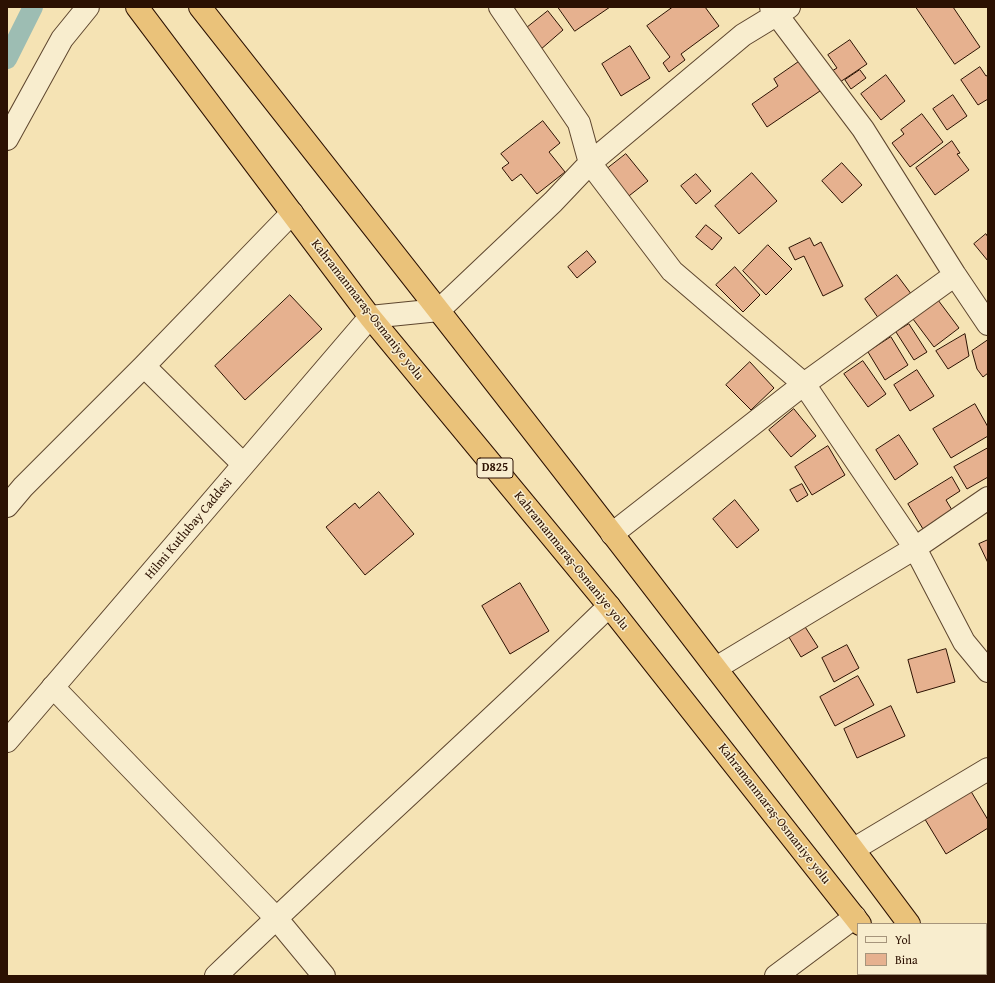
<!DOCTYPE html>
<html>
<head>
<meta charset="utf-8">
<style>
	body { margin:0 }
	#map { position:relative; width:995px; height:983px; overflow:hidden; background:#f5e3b4; font-family:"Gentium Book Plus",serif }
	canvas { display:block }
	.frame { position:absolute; inset:0; border:8px solid #2c1102; pointer-events:none }
	.legend { position:absolute; left:857px; top:923px; width:130px; height:52px; box-sizing:border-box; background:#f8edce; border:1px solid #a6957c; margin:0; padding:5px 7px; list-style:none; font-size:12px; color:#2c1102 }
	.legend li { display:flex; align-items:center; gap:8px; height:20px }
	.legend b { width:20px; border:1px solid #a6957c }
</style>
</head>
<body>
<div id="map">
<canvas width="995" height="983"></canvas>
<div class="frame"></div>
<ul class="legend">
<li><b style="height:5px;background:#f8edce"></b>Yol</li>
<li><b style="height:11px;background:#e6b18f"></b>Bina</li>
</ul>
</div>
<script>
const context = document.querySelector('canvas').getContext('2d');
context.lineJoin = 'round';
function strokePath(path, color, width, dash) {
  context.strokeStyle = color;
  context.lineWidth = width;
  context.lineCap = dash ? 'butt' : 'round';
  context.setLineDash(dash || []);
  context.stroke(path);
}
function fill(path, color) {
  context.fillStyle = color;
  context.fill(path, 'evenodd');
}
function write(font, color, halo, rows, align = 'center') {
  context.font = font + ' "Gentium Book Plus",serif';
  context.lineWidth = 3;
  context.setLineDash([]);
  context.textBaseline = 'middle';
  context.strokeStyle = halo;
  context.fillStyle = color;
  for (const [text, x, y, turn = 0] of rows) {
    context.save();
    context.translate(x, y);
    context.rotate((+turn || 0) * Math.PI / 180);
    context.textAlign = isNaN(turn) ? turn : align;
    if (halo) context.strokeText(text, 0, 0);
    context.fillText(text, 0, 0);
    context.restore();
  }
}
const canal = new Path2D(`
	M 7,59 L 33,7`);
const building = new Path2D(`
	M 558,7 L 610,7 L 575,31 Z
	M 673,7 L 705,7 L 719,26 L 681,54 L 685,60 L 669,72 L 663,63 L 670,57 L 647,26 Z
	M 916,7 L 953,7 L 980,47 L 955,64 Z
	M 548,11 L 563,30 L 540,50 L 524,30 Z
	M 850,40 L 867,64 L 840,82 L 832,71 L 837,68 L 828,55 Z
	M 630,46 L 650,78 L 621,96 L 602,64 Z
	M 800,61 L 820,91 L 767,127 L 752,104 L 778,86 L 774,79 Z
	M 980,67 L 986,76 L 988,75 L 988,99 L 978,105 L 961,80 Z
	M 860,70 L 866,78 L 851,89 L 845,80 Z
	M 886,75 L 905,101 L 881,120 L 861,94 Z
	M 953,95 L 967,116 L 947,130 L 933,109 Z
	M 922,114 L 943,142 L 910,167 L 892,143 L 904,134 L 901,130 Z
	M 543,121 L 560,143 L 549,152 L 565,172 L 537,194 L 521,174 L 512,181 L 502,168 L 509,163 L 501,154 Z
	M 952,141 L 960,153 L 957,154 L 969,170 L 935,195 L 916,168 Z
	M 626,154 L 648,181 L 625,199 L 603,172 Z
	M 842,163 L 862,185 L 842,203 L 822,181 Z
	M 752,173 L 777,201 L 739,234 L 715,206 Z
	M 696,174 L 711,191 L 696,204 L 681,186 Z
	M 706,225 L 722,238 L 712,250 L 696,237 Z
	M 986,234 L 988,237 L 988,261 L 974,244 Z
	M 810,238 L 814,246 L 821,242 L 843,286 L 823,296 L 804,256 L 795,260 L 789,248 Z
	M 768,245 L 792,269 L 766,295 L 743,271 Z
	M 587,251 L 596,262 L 577,278 L 568,267 Z
	M 735,267 L 760,295 L 743,312 L 716,285 Z
	M 897,275 L 912,295 L 879,319 L 865,299 Z
	M 290,295 L 322,329 L 245,400 L 215,366 Z
	M 938,300 L 959,328 L 934,347 L 913,319 Z
	M 909,324 L 927,352 L 914,360 L 896,332 Z
	M 965,334 L 969,356 L 948,369 L 936,351 Z
	M 891,337 L 908,365 L 885,380 L 868,352 Z
	M 988,340 L 988,373 L 983,377 L 977,369 L 972,351 Z
	M 863,361 L 886,394 L 868,407 L 844,374 Z
	M 750,362 L 774,388 L 751,410 L 726,385 Z
	M 917,370 L 934,396 L 910,411 L 894,385 Z
	M 975,404 L 988,427 L 988,436 L 951,458 L 933,429 Z
	M 794,409 L 816,436 L 791,457 L 769,430 Z
	M 899,435 L 918,464 L 895,480 L 876,450 Z
	M 828,446 L 845,475 L 812,495 L 795,467 Z
	M 988,448 L 988,477 L 967,489 L 954,467 Z
	M 952,477 L 960,491 L 946,500 L 952,510 L 923,529 L 908,504 Z
	M 802,484 L 808,495 L 797,502 L 790,490 Z
	M 379,492 L 414,534 L 365,575 L 326,527 L 355,503 L 359,508 Z
	M 735,500 L 759,530 L 737,548 L 713,519 Z
	M 988,540 L 988,563 L 979,544 Z
	M 520,583 L 549,631 L 510,654 L 482,606 Z
	M 800,619 L 818,647 L 801,657 L 784,629 Z
	M 847,645 L 859,668 L 834,682 L 822,658 Z
	M 946,649 L 955,682 L 917,693 L 908,660 Z
	M 858,676 L 874,705 L 835,726 L 820,697 Z
	M 891,706 L 905,736 L 857,758 L 844,729 Z
	M 969,788 L 988,820 L 988,828 L 946,854 L 923,816 Z`);
const minor = new Path2D(`
	M 500,7 L 579,123 L 590,163 L 672,271 L 804,384 L 915,548 L 964,642 L 988,671
	M 771,7 L 863,129 L 955,275 L 988,324
	M 7,139 L 62,39 L 88,7
	M 370,317 L 439,310 L 553,202 L 590,163 L 743,35 L 789,7
	M 144,366 L 243,464
	M 7,506 L 23,487 L 144,366 L 292,213
	M 612,534 L 804,384 L 955,275
	M 716,668 L 915,548 L 988,498
	M 53,687 L 276,918 L 324,976
	M 854,849 L 988,769
	M 216,976 C 345,851 480,732 609,606
	M 776,976 L 855,917`);
const tertiary = new Path2D(`
	M 7,741 L 370,317`);
const trunk = new Path2D(`
	M 137,7 L 370,317 L 609,606 L 860,924
	M 200,7 C 439,310 678,614 909,924
	M 900,974 L 902,976
	M 947,974 L 948,976`);
const shields = [
	[495,468,36]
];
const shieldNames = [
	["D825",495,468]
];
const streetNames = [
	["Kahramanmaraş-Osmaniye yolu",367,310,52],
	["Hilmi Kutlubay Caddesi",189,529,-50],
	["Kahramanmaraş-Osmaniye yolu",571,561,51],
	["Kahramanmaraş-Osmaniye yolu",774,814,52]
];
strokePath(canal, '#9dbdb3', 20);
fill(building, '#e6b18f');
strokePath(building, '#2c1102', 1);
strokePath(minor, '#5e462e', 24);
strokePath(tertiary, '#5e462e', 24);
strokePath(trunk, '#2c1102', 24);
strokePath(minor, '#f8edce', 22);
strokePath(tertiary, '#f8edce', 22);
strokePath(trunk, '#eac27a', 22);
for (const [x, y, w] of shields) {
  const box = new Path2D();
  box.roundRect(x - w / 2, y - 10, w, 20, 3);
  context.fillStyle = '#f8edce';
  context.fill(box);
  strokePath(box, '#2c1102', 1);
}
write('bold 12px', '#2c1102', null, shieldNames);
write('13px', '#2c1102', '#f8edce', streetNames);
</script>
</body>
</html>
